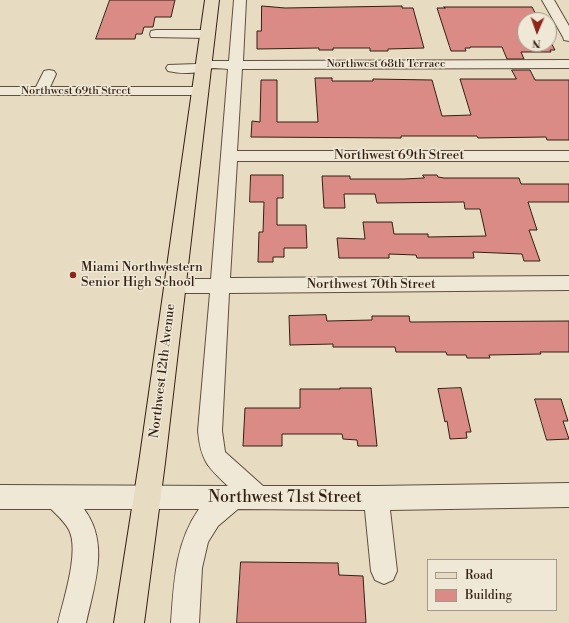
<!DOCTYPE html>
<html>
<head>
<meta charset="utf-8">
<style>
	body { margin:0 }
	#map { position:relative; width:569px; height:623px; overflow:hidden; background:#e7dcc1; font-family:"Libre Bodoni",serif }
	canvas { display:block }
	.legend { position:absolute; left:427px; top:559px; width:130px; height:52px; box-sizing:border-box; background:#efe8d7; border:1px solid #a49888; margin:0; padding:5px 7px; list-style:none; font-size:12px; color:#331f12 }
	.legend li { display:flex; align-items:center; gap:8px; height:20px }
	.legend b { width:20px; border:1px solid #a49888 }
	.north { position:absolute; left:517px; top:12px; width:40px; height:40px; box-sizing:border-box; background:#efe8d7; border:1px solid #a49888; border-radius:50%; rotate:182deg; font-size:11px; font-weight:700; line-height:16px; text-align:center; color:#331f12 }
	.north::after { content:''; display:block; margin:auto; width:14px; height:18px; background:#8f2418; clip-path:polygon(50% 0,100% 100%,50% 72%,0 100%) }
</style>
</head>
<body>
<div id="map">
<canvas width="569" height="623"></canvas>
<ul class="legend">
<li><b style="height:5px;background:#e7dcc1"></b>Road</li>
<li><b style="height:11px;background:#da8b85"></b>Building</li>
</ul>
<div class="north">N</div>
</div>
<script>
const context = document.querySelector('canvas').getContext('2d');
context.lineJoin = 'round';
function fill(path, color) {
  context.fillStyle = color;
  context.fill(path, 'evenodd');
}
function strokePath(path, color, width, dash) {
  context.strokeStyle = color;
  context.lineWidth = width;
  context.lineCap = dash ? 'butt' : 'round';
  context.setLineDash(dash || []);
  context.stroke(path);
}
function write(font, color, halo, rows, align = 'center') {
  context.font = font + ' "Libre Bodoni",serif';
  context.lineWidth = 3;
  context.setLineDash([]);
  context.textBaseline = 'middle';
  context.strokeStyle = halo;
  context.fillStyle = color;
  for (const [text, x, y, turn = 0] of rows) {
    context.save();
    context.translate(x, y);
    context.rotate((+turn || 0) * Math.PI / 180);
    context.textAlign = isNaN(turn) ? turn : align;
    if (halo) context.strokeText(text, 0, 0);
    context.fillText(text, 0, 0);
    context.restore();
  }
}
const building = new Path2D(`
	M 110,0 L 175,0 L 171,17 L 155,17 L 153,27 L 144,27 L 142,34 L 136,34 L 135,39 L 96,39 Z
	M 262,6 L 285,8 L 402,6 L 402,8 L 413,8 L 424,48 L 388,49 L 388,51 L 370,51 L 370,48 L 333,48 L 333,50 L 319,50 L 319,48 L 257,49 L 257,31 L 261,31 Z
	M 444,7 L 532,7 L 539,20 L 525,20 L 525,44 L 549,44 L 549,39 L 555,50 L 550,50 L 551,52 L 521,52 L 524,59 L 507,59 L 502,47 L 470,47 L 470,48 L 465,48 L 466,51 L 451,51 L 437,8 L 445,8 Z
	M 512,70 L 530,70 L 535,80 L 569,80 L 569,140 L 547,140 L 546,137 L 478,138 L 477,136 L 401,136 L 401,138 L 251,137 L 252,121 L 260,122 L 261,80 L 277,80 L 277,122 L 318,122 L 315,78 L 332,78 L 332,81 L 373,81 L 373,79 L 432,80 L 442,116 L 471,115 L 460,79 L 516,79 Z
	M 251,175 L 283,175 L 283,198 L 277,198 L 277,225 L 306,225 L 307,248 L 284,248 L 284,257 L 273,257 L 273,262 L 258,262 L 259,232 L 263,232 L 264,202 L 250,202 Z
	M 423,175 L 437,175 L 438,177 L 444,178 L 519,178 L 521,184 L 569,184 L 569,202 L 528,202 L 537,230 L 529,230 L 540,261 L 524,261 L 522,254 L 473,252 L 474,258 L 417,258 L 416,255 L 389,254 L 389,258 L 339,258 L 337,238 L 365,239 L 363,222 L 392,222 L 394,234 L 428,234 L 428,237 L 486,236 L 480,209 L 465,209 L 464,202 L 377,203 L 375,194 L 344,194 L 345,208 L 324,208 L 322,176 L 350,176 L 350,179 L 404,179 L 424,178 Z
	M 326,315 L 327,321 L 372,320 L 372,316 L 409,316 L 410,322 L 569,321 L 569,352 L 540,352 L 541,354 L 489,355 L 490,358 L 467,358 L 466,355 L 447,355 L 446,352 L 396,352 L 395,347 L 333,347 L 333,344 L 290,345 L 289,316 Z
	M 340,388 L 371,388 L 377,446 L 358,446 L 357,440 L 343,439 L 342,434 L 282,434 L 282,446 L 243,446 L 245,408 L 300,408 L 300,389 L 340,389 Z
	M 461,388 L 471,432 L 466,432 L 467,438 L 450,439 L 447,421 L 445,422 L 438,389 Z
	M 535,399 L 561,399 L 568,421 L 563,421 L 569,439 L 547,440 Z
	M 241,562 L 338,563 L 339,575 L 363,576 L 366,623 L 237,623 Z`);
const minor = new Path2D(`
	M 234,0 L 246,0 L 243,61 L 569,60 L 569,68 L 242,69 L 237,151 L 569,151 L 569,161 L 237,161 L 230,278 L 569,276 L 569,290 L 229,293 L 222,431 L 225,452 L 263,486 L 376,486 L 569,483 L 569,507 L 390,510 L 397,571 L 393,580 L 384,584 L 375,580 L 371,571 L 365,510 L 238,509 L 218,526 L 208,542 L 202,568 L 199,623 L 171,623 C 174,583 175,543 199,509 L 84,509 C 110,543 94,586 86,623 L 58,623 C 63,601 80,551 69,530 C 65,522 57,515 51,509 L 0,509 L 0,485 L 228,486 C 207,466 201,461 198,431 L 210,293 L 174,293 L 167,291 L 164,286 L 167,281 L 174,279 L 211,279 L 228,69 C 223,69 214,67 209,69 C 198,74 180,74 168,71 L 166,68 L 168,65 L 197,64 L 203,61 L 229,61 Z
	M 542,0 L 554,0 L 569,26 L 569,41 L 564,40 L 563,37 Z
	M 156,30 L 207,30 L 212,31 L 213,34 L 212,37 L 207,38 L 151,37 L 150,34 L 151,31 Z
	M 49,70 L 54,71 L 56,74 L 50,87 L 200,87 L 205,88 L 207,91 L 205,94 L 200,95 L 0,95 L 0,87 L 36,87 L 44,71 Z`);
const major = new Path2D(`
	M 205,0 L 219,0 L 165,463 L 144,623 L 114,623 L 139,463 Z`);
const markers = [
	[73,275,4,"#8f2418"]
];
const farStreetnames = [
	["Northwest 68th Terrace",386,64],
	["Northwest 69th Street",76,91]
];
const streetNames = [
	["Northwest 69th Street",399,156],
	["Northwest 70th Street",371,285],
	["Northwest 12th Avenue",163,371,-83]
];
const poiNames = [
	["Miami Northwestern",81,268],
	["Senior High School",81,283]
];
const nearStreetnames = [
	["Northwest 71st Street",285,498]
];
fill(building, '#da8b85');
strokePath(building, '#331f12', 1);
strokePath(minor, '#604e3e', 2);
strokePath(major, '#331f12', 2);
fill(minor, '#efe8d7');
fill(major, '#e7dcc1');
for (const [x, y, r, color] of markers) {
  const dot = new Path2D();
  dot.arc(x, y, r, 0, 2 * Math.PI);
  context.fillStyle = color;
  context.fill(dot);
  strokePath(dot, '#efe8d7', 1.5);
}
write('11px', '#331f12', '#efe8d7', farStreetnames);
write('13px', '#331f12', '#efe8d7', streetNames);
write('13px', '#331f12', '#efe8d7', poiNames, 'left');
write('16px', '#331f12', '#efe8d7', nearStreetnames);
</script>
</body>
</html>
